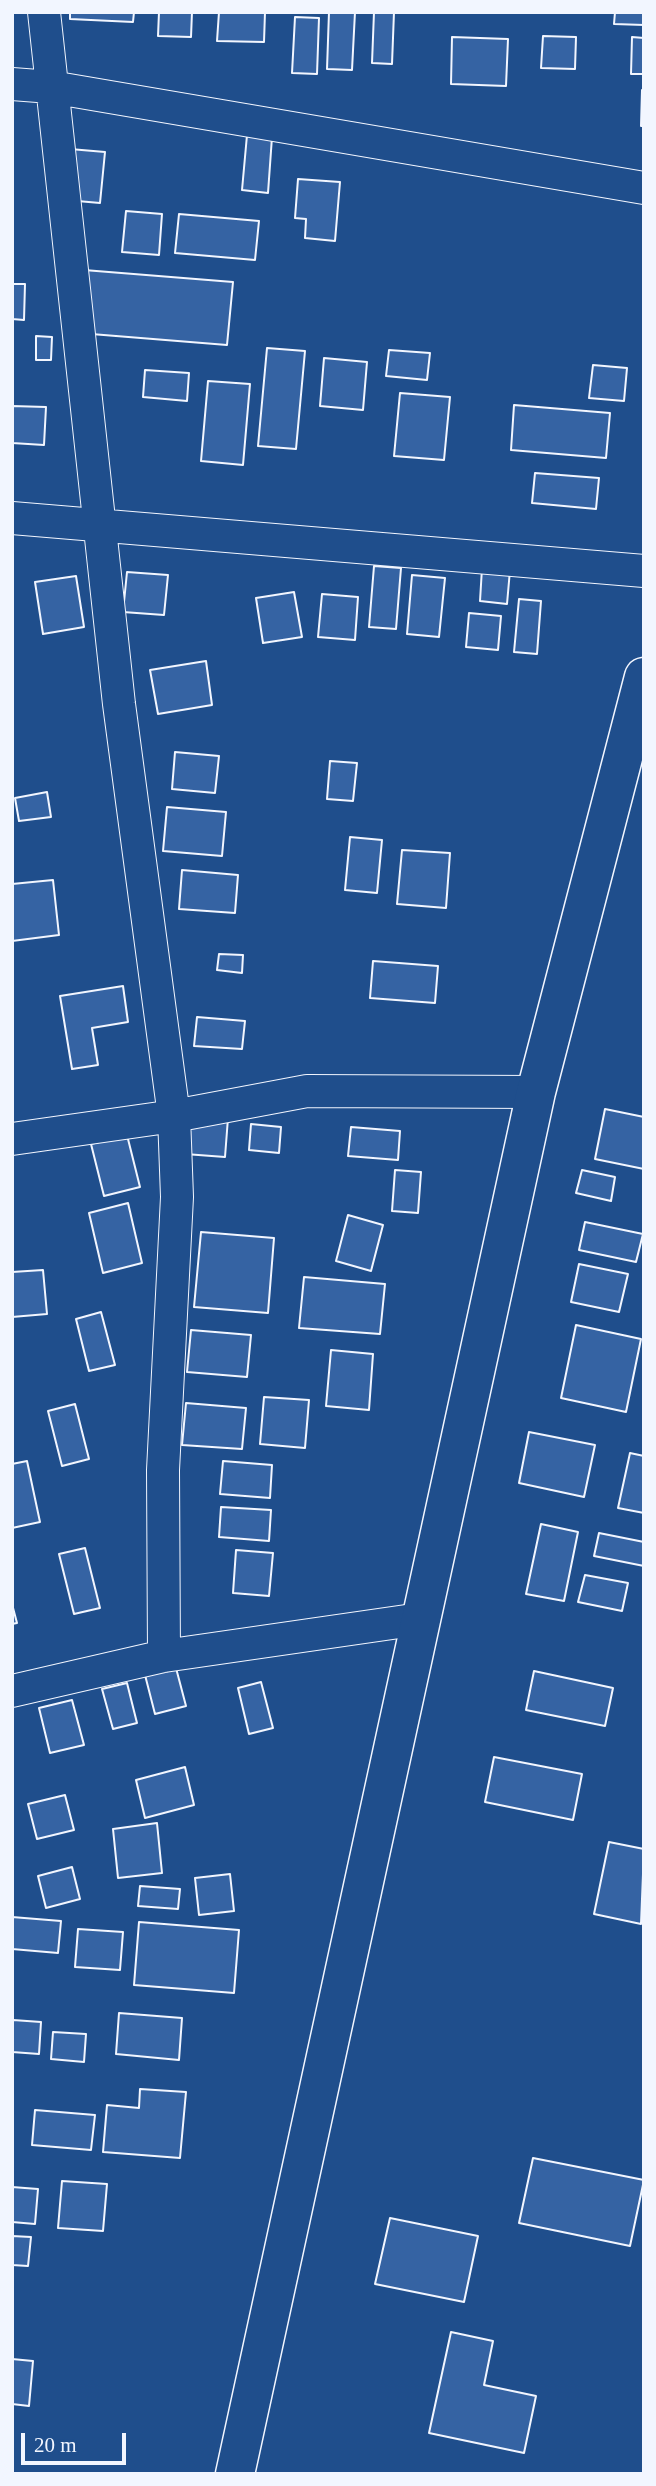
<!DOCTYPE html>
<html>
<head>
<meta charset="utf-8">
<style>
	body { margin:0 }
	#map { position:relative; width:656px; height:2486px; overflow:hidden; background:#1f4e8c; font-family:Georgia,serif }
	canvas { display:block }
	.frame { position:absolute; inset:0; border:14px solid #f2f6ff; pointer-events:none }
	.scale { position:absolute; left:21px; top:2433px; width:105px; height:32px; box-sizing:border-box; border:4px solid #f2f6ff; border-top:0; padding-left:9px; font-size:21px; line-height:24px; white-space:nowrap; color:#f2f6ff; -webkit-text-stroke:5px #1f4e8c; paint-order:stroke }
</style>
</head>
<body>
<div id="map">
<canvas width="656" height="2486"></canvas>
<div class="frame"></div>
<div class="scale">20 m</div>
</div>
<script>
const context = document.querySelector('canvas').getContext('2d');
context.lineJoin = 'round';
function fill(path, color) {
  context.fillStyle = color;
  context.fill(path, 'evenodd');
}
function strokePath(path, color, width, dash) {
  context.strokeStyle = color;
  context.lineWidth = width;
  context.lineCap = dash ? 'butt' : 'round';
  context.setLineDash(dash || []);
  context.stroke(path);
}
const building = new Path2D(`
	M 70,12 L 134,12 L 133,22 L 70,19 Z
	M 159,12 L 192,12 L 191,37 L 158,36 Z
	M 219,12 L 265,12 L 264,42 L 217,41 Z
	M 329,12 L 355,12 L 352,70 L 327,69 Z
	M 374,12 L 394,12 L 392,64 L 372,63 Z
	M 615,12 L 644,12 L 644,25 L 614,24 Z
	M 295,17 L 319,18 L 317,74 L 292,73 Z
	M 543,36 L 576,37 L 575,69 L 541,68 Z
	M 452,37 L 508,39 L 506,86 L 451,84 Z
	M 632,37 L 644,38 L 644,74 L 631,74 Z
	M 642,90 L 644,90 L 644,126 L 641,126 Z
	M 247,135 L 272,137 L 268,193 L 242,190 Z
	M 70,149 L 105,152 L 100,203 L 66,200 Z
	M 298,179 L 340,182 L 335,241 L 305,238 L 306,219 L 295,218 Z
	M 126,211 L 162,214 L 159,255 L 122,252 Z
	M 179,214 L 259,221 L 255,260 L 175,253 Z
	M 84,270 L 233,282 L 227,345 L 79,333 Z
	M 12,284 L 25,284 L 24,320 L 12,319 Z
	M 36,336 L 52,337 L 51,360 L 36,360 Z
	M 267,348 L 305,351 L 296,449 L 258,446 Z
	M 389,350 L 430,353 L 427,380 L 386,376 Z
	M 324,358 L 367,362 L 363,410 L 320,406 Z
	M 593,365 L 627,368 L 624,401 L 589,398 Z
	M 145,370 L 189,373 L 187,401 L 143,397 Z
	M 208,381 L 250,384 L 243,465 L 201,461 Z
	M 400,393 L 450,397 L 444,460 L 394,456 Z
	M 514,405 L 610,413 L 606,458 L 511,450 Z
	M 12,406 L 46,407 L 44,445 L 12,443 Z
	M 535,473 L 599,478 L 596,509 L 532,503 Z
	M 374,566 L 401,568 L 396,629 L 369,627 Z
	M 482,568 L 510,570 L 507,604 L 480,601 Z
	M 127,572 L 168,575 L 164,615 L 123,612 Z
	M 412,575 L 445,578 L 439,637 L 407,634 Z
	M 76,576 L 84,627 L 43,634 L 35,582 Z
	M 294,592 L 302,637 L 263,643 L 256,598 Z
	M 322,594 L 358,597 L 355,640 L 318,637 Z
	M 519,599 L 541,601 L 537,654 L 514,652 Z
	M 469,613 L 501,616 L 498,650 L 466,647 Z
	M 206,661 L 212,705 L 158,714 L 150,670 Z
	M 175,752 L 219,756 L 215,793 L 172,789 Z
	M 330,761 L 357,763 L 353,801 L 327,799 Z
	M 47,792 L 51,817 L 19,821 L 15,798 Z
	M 167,807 L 226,812 L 222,856 L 163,851 Z
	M 350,837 L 382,840 L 377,893 L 345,890 Z
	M 402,850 L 450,853 L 446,908 L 397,904 Z
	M 182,870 L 238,875 L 235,913 L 179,909 Z
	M 53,880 L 59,935 L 12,941 L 12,884 Z
	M 219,954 L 243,955 L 242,973 L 217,970 Z
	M 373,961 L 438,966 L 435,1003 L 370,998 Z
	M 123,986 L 128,1022 L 92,1028 L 98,1065 L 72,1069 L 60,996 Z
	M 197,1017 L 245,1021 L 242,1049 L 194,1046 Z
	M 605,1109 L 644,1117 L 644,1169 L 595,1159 Z
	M 189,1114 L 228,1118 L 225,1157 L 185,1154 Z
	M 251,1124 L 281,1127 L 279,1153 L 249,1150 Z
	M 351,1127 L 400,1131 L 398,1160 L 348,1156 Z
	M 127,1135 L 140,1187 L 104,1196 L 91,1144 Z
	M 395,1170 L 421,1172 L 418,1213 L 392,1211 Z
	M 582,1170 L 615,1177 L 611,1201 L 576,1193 Z
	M 128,1203 L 142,1263 L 103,1273 L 89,1213 Z
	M 348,1215 L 383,1225 L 371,1271 L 336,1261 Z
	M 585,1222 L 643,1234 L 636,1262 L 579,1250 Z
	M 201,1232 L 274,1238 L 268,1313 L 194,1307 Z
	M 579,1264 L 628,1274 L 619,1312 L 571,1302 Z
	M 43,1270 L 47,1314 L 12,1317 L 12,1272 Z
	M 304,1277 L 385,1284 L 380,1334 L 299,1328 Z
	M 101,1312 L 115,1365 L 89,1371 L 76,1319 Z
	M 576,1325 L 641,1339 L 626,1412 L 561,1398 Z
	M 191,1330 L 251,1335 L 247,1377 L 187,1372 Z
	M 331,1350 L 373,1354 L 369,1410 L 326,1406 Z
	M 264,1397 L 309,1400 L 305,1448 L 260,1444 Z
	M 186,1403 L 246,1408 L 242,1449 L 182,1445 Z
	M 75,1404 L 89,1459 L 62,1466 L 48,1411 Z
	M 529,1432 L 595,1445 L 584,1497 L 519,1483 Z
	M 630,1453 L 644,1456 L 644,1513 L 618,1508 Z
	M 27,1461 L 40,1522 L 12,1528 L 12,1464 Z
	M 223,1461 L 272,1465 L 270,1498 L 220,1494 Z
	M 221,1507 L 271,1510 L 269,1541 L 219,1537 Z
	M 541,1524 L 578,1532 L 564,1601 L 526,1594 Z
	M 599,1533 L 644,1542 L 644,1566 L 594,1556 Z
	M 85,1548 L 100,1608 L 74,1614 L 59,1554 Z
	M 236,1550 L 273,1553 L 269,1596 L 233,1593 Z
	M 585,1575 L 628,1583 L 622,1611 L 578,1602 Z
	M 12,1604 L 17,1623 L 12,1624 Z
	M 176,1668 L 186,1706 L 155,1714 L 145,1675 Z
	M 534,1671 L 613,1688 L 605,1726 L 526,1710 Z
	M 261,1682 L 273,1728 L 249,1734 L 238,1688 Z
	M 127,1683 L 137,1723 L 113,1729 L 102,1689 Z
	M 72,1700 L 84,1745 L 50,1753 L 39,1708 Z
	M 494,1757 L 582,1774 L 573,1820 L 485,1802 Z
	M 185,1767 L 194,1805 L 145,1818 L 136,1780 Z
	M 65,1795 L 74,1830 L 37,1839 L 28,1804 Z
	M 157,1823 L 162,1873 L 118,1878 L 113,1829 Z
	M 609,1842 L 644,1849 L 641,1924 L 594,1914 Z
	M 72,1867 L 80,1899 L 46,1908 L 38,1876 Z
	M 230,1874 L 234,1911 L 199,1915 L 195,1878 Z
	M 140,1886 L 180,1889 L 178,1909 L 138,1906 Z
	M 12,1917 L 61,1921 L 58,1953 L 12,1949 Z
	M 139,1922 L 239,1930 L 234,1993 L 134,1985 Z
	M 78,1929 L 123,1932 L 120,1970 L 75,1967 Z
	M 119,2013 L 182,2018 L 179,2060 L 116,2054 Z
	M 13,2020 L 41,2022 L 39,2054 L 12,2052 Z
	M 53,2032 L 86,2034 L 84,2062 L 51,2059 Z
	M 140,2089 L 186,2092 L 180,2158 L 103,2152 L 107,2105 L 139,2108 Z
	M 35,2110 L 95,2115 L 91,2150 L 32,2145 Z
	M 533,2158 L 644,2180 L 630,2246 L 519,2223 Z
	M 62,2181 L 107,2184 L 103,2231 L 58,2228 Z
	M 12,2187 L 38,2189 L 35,2224 L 12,2222 Z
	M 390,2218 L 478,2236 L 464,2302 L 375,2284 Z
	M 12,2236 L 31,2237 L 28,2266 L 12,2265 Z
	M 451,2332 L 493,2341 L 484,2385 L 536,2396 L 524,2453 L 429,2433 Z
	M 12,2359 L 33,2361 L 29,2406 L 12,2404 Z`);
const street = new Path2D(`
	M 44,12 L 119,704 L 174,1116 L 177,1197 L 163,1470 L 164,1656
	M 12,84 L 51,87 L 644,188
	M 12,518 L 644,571
	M 12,1139 L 174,1116 L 307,1091 L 536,1092
	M 12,1691 L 164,1656 L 420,1619`);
const primary = new Path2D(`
	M 235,2474 L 536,1092 L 644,677`);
fill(building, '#3563a3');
strokePath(building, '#f2f6ff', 2);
strokePath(street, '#f2f6ff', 34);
strokePath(primary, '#f2f6ff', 41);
strokePath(street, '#1f4e8c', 32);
strokePath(primary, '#1f4e8c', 38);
</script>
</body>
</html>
